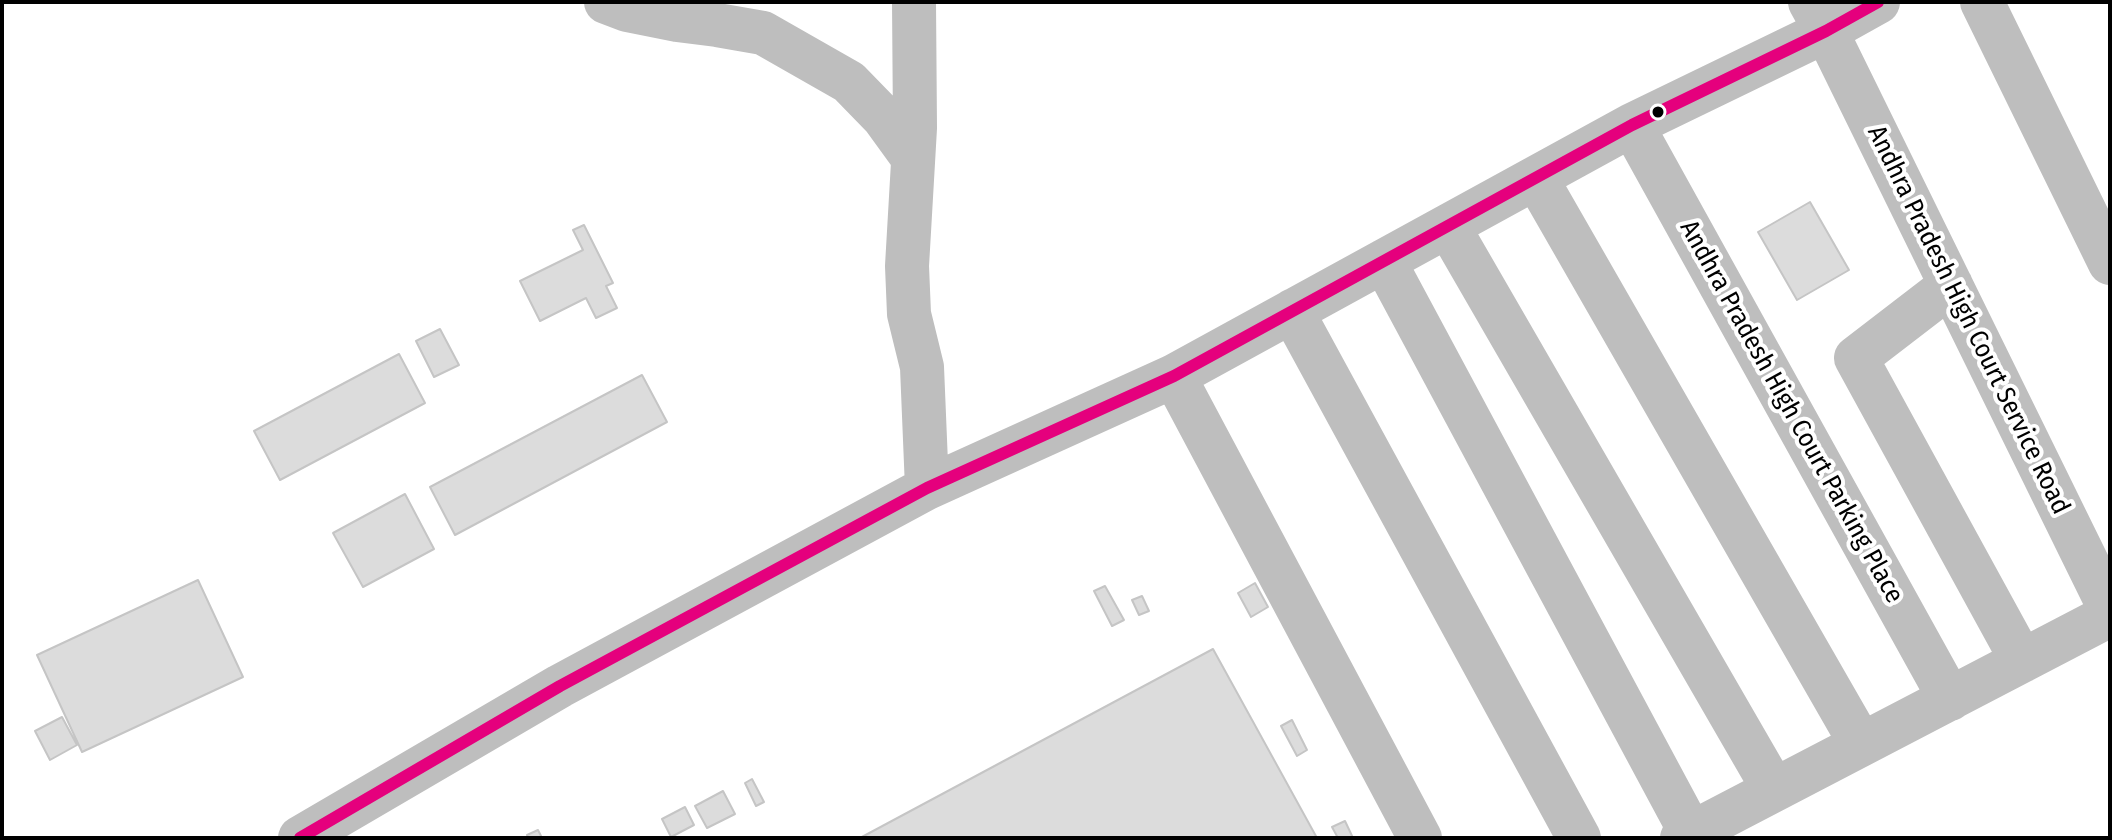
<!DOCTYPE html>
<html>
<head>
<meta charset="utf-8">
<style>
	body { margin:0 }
	#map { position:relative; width:2112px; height:840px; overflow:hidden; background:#fff; font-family:"Fira Sans Condensed",sans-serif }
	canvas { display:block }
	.frame { position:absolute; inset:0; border:4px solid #000; pointer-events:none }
</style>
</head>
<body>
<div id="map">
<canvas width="2112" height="840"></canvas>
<div class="frame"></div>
</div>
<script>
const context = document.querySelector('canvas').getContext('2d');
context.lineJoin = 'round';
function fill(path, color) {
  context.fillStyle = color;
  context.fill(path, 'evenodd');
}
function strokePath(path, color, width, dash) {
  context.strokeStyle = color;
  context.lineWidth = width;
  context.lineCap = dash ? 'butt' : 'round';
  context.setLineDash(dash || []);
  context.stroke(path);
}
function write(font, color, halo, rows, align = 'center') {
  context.font = font + ' "Fira Sans Condensed",sans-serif';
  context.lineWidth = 8;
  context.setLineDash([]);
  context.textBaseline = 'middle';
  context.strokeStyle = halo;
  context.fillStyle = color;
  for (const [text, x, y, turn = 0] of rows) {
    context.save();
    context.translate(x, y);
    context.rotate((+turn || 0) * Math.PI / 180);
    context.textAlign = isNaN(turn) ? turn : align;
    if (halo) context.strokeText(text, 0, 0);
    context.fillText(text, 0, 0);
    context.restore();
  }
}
const building = new Path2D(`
	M 1810,202 L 1849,270 L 1797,300 L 1758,232 Z
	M 584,225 L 613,283 L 606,286 L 617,308 L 596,318 L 586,298 L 540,321 L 520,281 L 583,250 L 573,230 Z
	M 440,329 L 459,365 L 434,377 L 416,341 Z
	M 399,354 L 425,403 L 280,480 L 254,431 Z
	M 642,375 L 667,422 L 455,535 L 430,487 Z
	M 405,494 L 434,549 L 363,587 L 333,533 Z
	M 198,580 L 243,677 L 82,752 L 37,655 Z
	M 1255,583 L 1268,607 L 1251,617 L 1238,593 Z
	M 1105,586 L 1124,620 L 1112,626 L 1094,591 Z
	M 1142,596 L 1149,611 L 1139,615 L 1132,600 Z
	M 1213,649 L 1317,838 L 860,838 Z
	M 62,717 L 77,745 L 50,760 L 35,731 Z
	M 1292,720 L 1307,750 L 1297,756 L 1281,726 Z
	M 752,779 L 764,802 L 756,806 L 745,783 Z
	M 723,791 L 735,814 L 707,828 L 695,806 Z
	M 685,807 L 694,825 L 671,837 L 662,819 Z
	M 1345,821 L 1353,838 L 1338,838 L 1332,827 Z
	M 538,830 L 542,838 L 528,838 L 527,835 Z`);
const minor = new Path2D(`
	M 606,2 L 627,10 L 677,20 L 717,25 L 763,33 L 849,82 L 884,118 L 913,158
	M 914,2 L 915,128 L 907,266 L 909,314 L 922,367 L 927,488
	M 1810,2 L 1826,31 L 2110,609
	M 1982,2 L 2110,263
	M 1632,125 L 1950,699
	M 1536,178 L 1861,744
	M 1448,226 L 1774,790
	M 1384,261 L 1691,833
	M 1951,285 L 1856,358 L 2022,661
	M 1292,311 L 1579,838
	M 1174,376 L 1420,838
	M 300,838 L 560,686 L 927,488 L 1174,376 L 1632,125 L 1826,31 L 1878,2
	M 1682,838 L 2110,615`);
const bus1 = new Path2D(`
	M 300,838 L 560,686 L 927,488 L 1174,376 L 1632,125 L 1826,31 L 1878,2`);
const markers = [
	[1658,112,7,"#000"]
];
const streetNames = [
	["Andhra Pradesh High Court Service Road",1968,320,64],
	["Andhra Pradesh High Court Parking Place",1791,412,61]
];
fill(building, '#dcdcdc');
strokePath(building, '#c5c5c5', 2);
strokePath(minor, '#bebebe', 44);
strokePath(bus1, '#e5007d', 12);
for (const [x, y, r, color] of markers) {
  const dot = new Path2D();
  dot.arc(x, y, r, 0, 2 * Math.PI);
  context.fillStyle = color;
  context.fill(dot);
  strokePath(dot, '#fff', 3);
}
write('26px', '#000', '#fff', streetNames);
</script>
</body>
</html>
